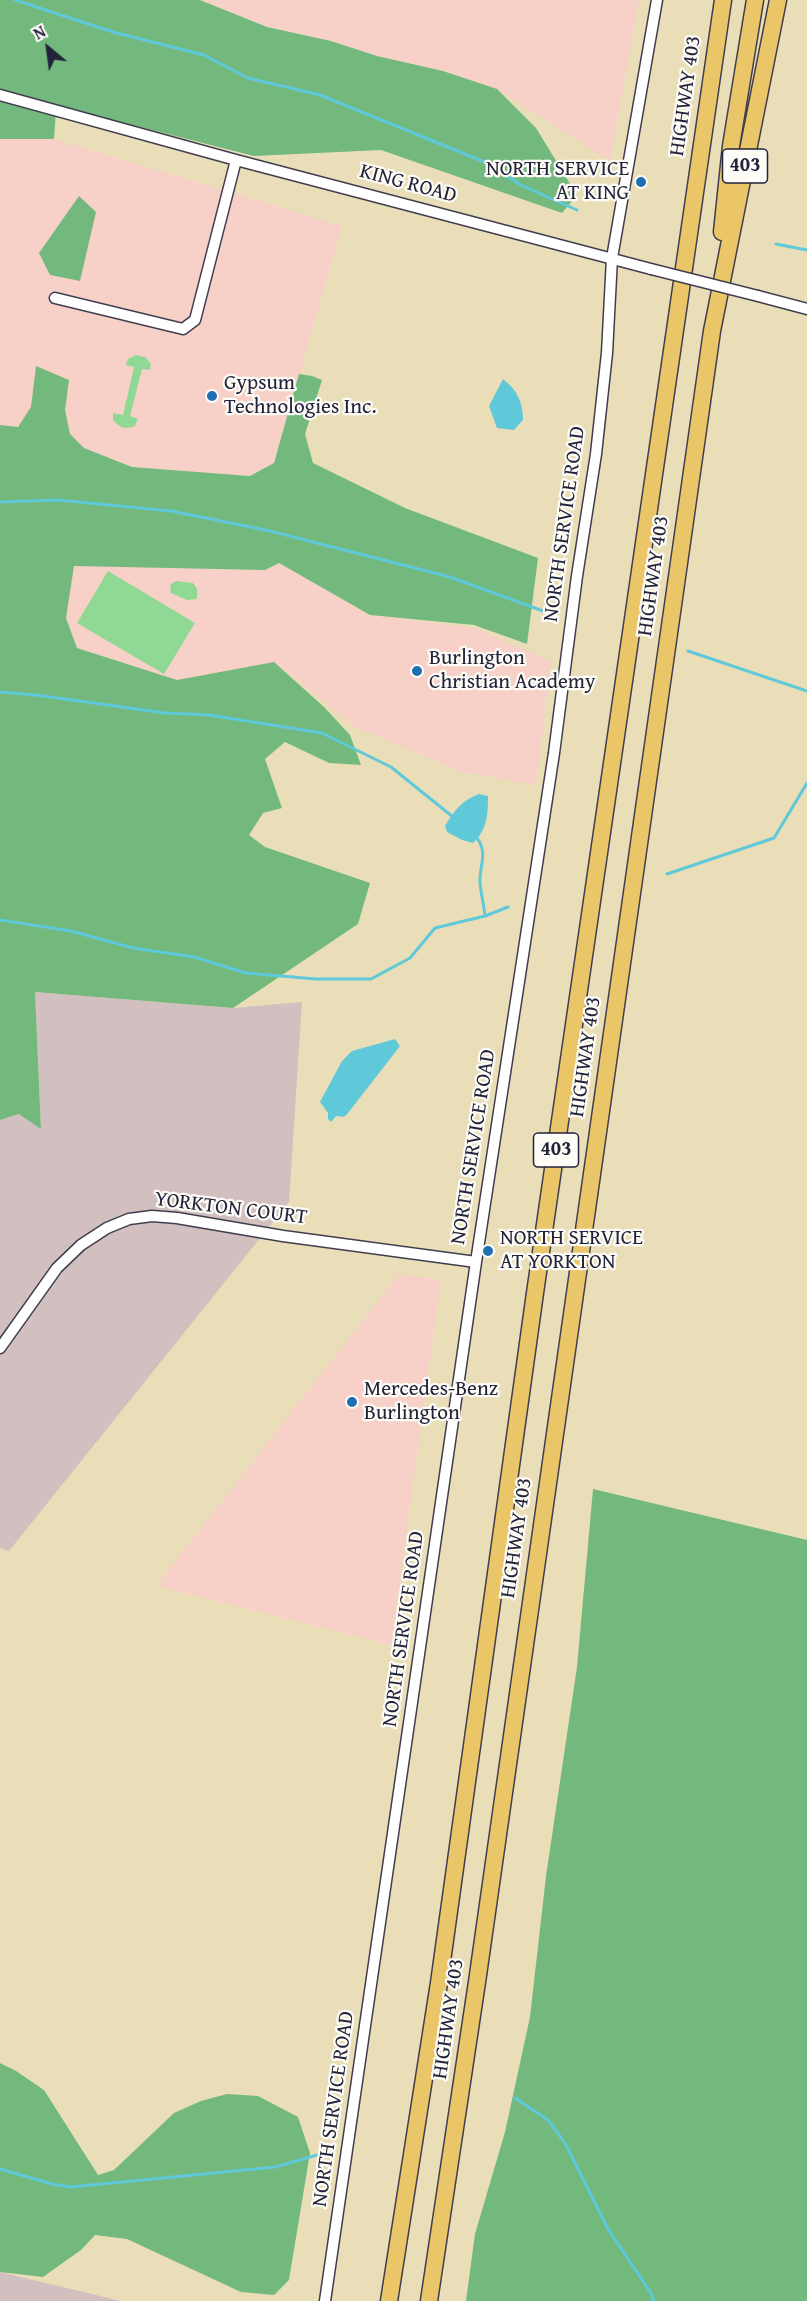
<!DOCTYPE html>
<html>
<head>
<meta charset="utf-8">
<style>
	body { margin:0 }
	#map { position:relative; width:807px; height:2301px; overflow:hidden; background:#eadeb9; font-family:"Gentium Book Plus",serif }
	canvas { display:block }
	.north { position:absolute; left:18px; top:18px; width:60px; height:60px; -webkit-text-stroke:4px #fdfcf7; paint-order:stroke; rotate:331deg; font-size:16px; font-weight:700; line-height:24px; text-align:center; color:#22223b }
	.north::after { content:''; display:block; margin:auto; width:21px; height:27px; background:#22223b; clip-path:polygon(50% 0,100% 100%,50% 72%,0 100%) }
</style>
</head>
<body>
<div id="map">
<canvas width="807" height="2301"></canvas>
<div class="north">N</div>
</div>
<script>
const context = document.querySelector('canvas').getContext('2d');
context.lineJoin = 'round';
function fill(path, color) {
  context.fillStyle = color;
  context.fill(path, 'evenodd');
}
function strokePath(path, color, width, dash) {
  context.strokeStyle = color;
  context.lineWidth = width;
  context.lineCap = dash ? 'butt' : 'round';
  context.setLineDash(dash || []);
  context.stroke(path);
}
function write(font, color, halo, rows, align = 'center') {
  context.font = font + ' "Gentium Book Plus",serif';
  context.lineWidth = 4.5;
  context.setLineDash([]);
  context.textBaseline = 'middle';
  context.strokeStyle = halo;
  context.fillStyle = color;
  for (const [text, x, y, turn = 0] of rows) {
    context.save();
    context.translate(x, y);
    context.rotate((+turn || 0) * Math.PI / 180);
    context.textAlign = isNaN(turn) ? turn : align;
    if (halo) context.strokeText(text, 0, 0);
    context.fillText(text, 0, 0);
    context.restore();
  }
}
const built = new Path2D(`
	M 200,0 L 639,0 L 610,161 L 496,89 L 443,71 L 377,56 L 331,41 L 267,27 Z
	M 0,139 L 54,139 L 342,226 L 274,463 L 250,476 L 132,467 L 84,448 L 70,434 L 65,410 L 69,380 L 36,367 L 31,407 L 18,427 L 0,425 Z
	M 279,563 L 370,615 L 474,628 L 551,661 L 536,785 L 462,772 L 355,727 L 274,662 L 177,680 L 77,648 L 66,618 L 74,565 L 265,570 Z
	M 399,1274 L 441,1280 L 391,1645 L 156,1586 Z`);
const industrial = new Path2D(`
	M 35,992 L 233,1008 L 302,1002 L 289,1202 L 9,1551 L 0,1548 L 0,1120 L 19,1114 L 41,1128 Z
	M 0,2272 L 121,2301 L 0,2301 Z`);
const green = new Path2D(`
	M 136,355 L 145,357 L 151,364 L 150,370 L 142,369 L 130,416 L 138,419 L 135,426 C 125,430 120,428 113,420 L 113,413 L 123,415 L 134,367 L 126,365 L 128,359 Z
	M 108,571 L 195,623 L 164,674 L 77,623 Z
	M 176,581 L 193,583 L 197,589 L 197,599 L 187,600 L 171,593 L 170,585 Z`);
const forest = new Path2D(`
	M 0,0 L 200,0 L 267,27 L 331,41 L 377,56 L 443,71 L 497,89 L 536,128 L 577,195 L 562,213 L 381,150 L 254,156 L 136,126 L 56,111 L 54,139 L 0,139 Z
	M 79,196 L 96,212 L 80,281 L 50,275 L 39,253 Z
	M 36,366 L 69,380 L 65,410 L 70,434 L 84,448 L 132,467 L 250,476 L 274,463 L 299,374 L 312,376 L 322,380 L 305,434 L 313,463 L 405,508 L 538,558 L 527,644 L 474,625 L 370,615 L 279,563 L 265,570 L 74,566 L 66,618 L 77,648 L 177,680 L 274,662 L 324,707 L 350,735 L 361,765 L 329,763 L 285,742 L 265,759 L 282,808 L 263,813 L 249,835 L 265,847 L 370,883 L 358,924 L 233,1008 L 35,992 L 41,1129 L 19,1114 L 0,1120 L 0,425 L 18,427 L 31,407 Z
	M 593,1489 L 807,1540 L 807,2301 L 466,2301 L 475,2234 L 505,2132 L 530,2017 L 546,1876 L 577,1667 Z
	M 0,2063 L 16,2071 L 44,2090 L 98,2175 L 114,2170 L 174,2113 L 201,2101 L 227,2094 L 258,2096 L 298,2117 L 310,2153 L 289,2280 L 274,2295 L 241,2292 L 127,2239 L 95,2235 L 81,2250 L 43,2277 L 0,2272 Z`);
const water = new Path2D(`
	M 503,379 C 517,390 523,402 523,420 L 514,430 L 497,428 L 489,406 Z
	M 479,794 L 488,796 C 488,815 487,830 473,843 L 462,840 L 447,832 L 445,826 C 454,811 462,800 479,794 Z
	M 395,1039 L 400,1046 L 348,1113 L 344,1117 L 336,1116 L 331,1122 L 328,1119 L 328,1113 L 320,1102 L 342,1061 L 352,1051 Z`);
const stream = new Path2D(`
	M 15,0 L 113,32 L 204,55 L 248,78 L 320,95 L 482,161 L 523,186 L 577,210
	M 776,244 L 807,250
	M 0,502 L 58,500 L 171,511 L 270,531 L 450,577 L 543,611
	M 688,651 L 807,691
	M 0,692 L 36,695 L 165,713 L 209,715 L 322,733 L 391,767 L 453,817
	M 476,837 C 489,852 479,866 480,883 C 481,894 484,905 485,916
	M 667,874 L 774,838 L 807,783
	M 0,920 L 71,931 L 133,948 L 194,957 L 246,973 L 316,979 L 371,979 L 410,958 L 435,928 L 485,916 L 508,907
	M 515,2098 L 548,2120 L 565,2143 L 608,2229 L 651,2293 L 654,2301
	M 0,2169 L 52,2184 L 71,2187 L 275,2167 L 324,2153`);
const minor = new Path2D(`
	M 0,95 L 236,160 L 651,269
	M 758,296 L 807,309
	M 55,298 L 183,329 L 195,320 L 236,160
	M 0,1348 L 57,1268 L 81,1245 L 107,1228 L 129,1219 L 152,1216 L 177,1218 L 283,1236 L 476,1262
	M 325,2301 L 476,1262 L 554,753 L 577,576 L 596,454 L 607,353 L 612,258 L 657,0`);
const highway = new Path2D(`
	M 722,232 L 731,146 L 755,0
	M 389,2301 L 439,1983 L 535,1293 L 723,0
	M 429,2301 L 477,1982 L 712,331 L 778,0`);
const minorBridge = new Path2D(`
	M 651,269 L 758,296`);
const markers = [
	[641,182,6,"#1f6fb2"],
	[212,396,6,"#1f6fb2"],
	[417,671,6,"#1f6fb2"],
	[488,1251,6,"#1f6fb2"],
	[352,1402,6,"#1f6fb2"]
];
const shields = [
	[745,166,45],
	[556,1150,45]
];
const shieldNames = [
	["403",745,166],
	["403",556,1150]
];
const streetNames = [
	["HIGHWAY 403",686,96,-82],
	["KING ROAD",408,184,15],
	["NORTH SERVICE ROAD",565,524,-82],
	["HIGHWAY 403",654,576,-82],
	["HIGHWAY 403",586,1057,-82],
	["NORTH SERVICE ROAD",474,1147,-81],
	["YORKTON COURT",231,1209,7],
	["HIGHWAY 403",517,1538,-82],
	["NORTH SERVICE ROAD",404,1629,-82],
	["HIGHWAY 403",449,2019,-82],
	["NORTH SERVICE ROAD",334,2109,-82]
];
const poiNames = [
	["NORTH SERVICE",629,170,"right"],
	["AT KING",629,194,"right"],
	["Gypsum",224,384],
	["Technologies Inc.",224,408],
	["Burlington",429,659],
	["Christian Academy",429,683],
	["NORTH SERVICE",500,1239],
	["AT YORKTON",500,1263],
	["Mercedes-Benz",364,1390],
	["Burlington",364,1414]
];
fill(built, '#f7d1c8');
fill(industrial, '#d2bfc0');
fill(green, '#8fd994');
fill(forest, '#73b97e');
fill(water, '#5fc9da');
strokePath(stream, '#5fc9da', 3);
strokePath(minor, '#403e4e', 13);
strokePath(highway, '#403e4e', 19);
strokePath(minor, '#fff', 10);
strokePath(highway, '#ebc669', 16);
strokePath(minorBridge, '#403e4e', 13, []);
strokePath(minorBridge, '#fff', 10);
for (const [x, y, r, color] of markers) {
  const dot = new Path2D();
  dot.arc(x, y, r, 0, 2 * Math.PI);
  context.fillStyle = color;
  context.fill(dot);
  strokePath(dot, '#fdfcf7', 2);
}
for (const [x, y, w] of shields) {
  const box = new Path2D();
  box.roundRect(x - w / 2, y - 17, w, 34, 4.5);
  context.fillStyle = '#fdfcf7';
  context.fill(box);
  strokePath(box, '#22223b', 1.5);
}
write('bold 20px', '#22223b', null, shieldNames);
write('21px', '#22223b', '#fdfcf7', streetNames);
write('21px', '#22223b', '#fdfcf7', poiNames, 'left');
</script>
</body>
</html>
